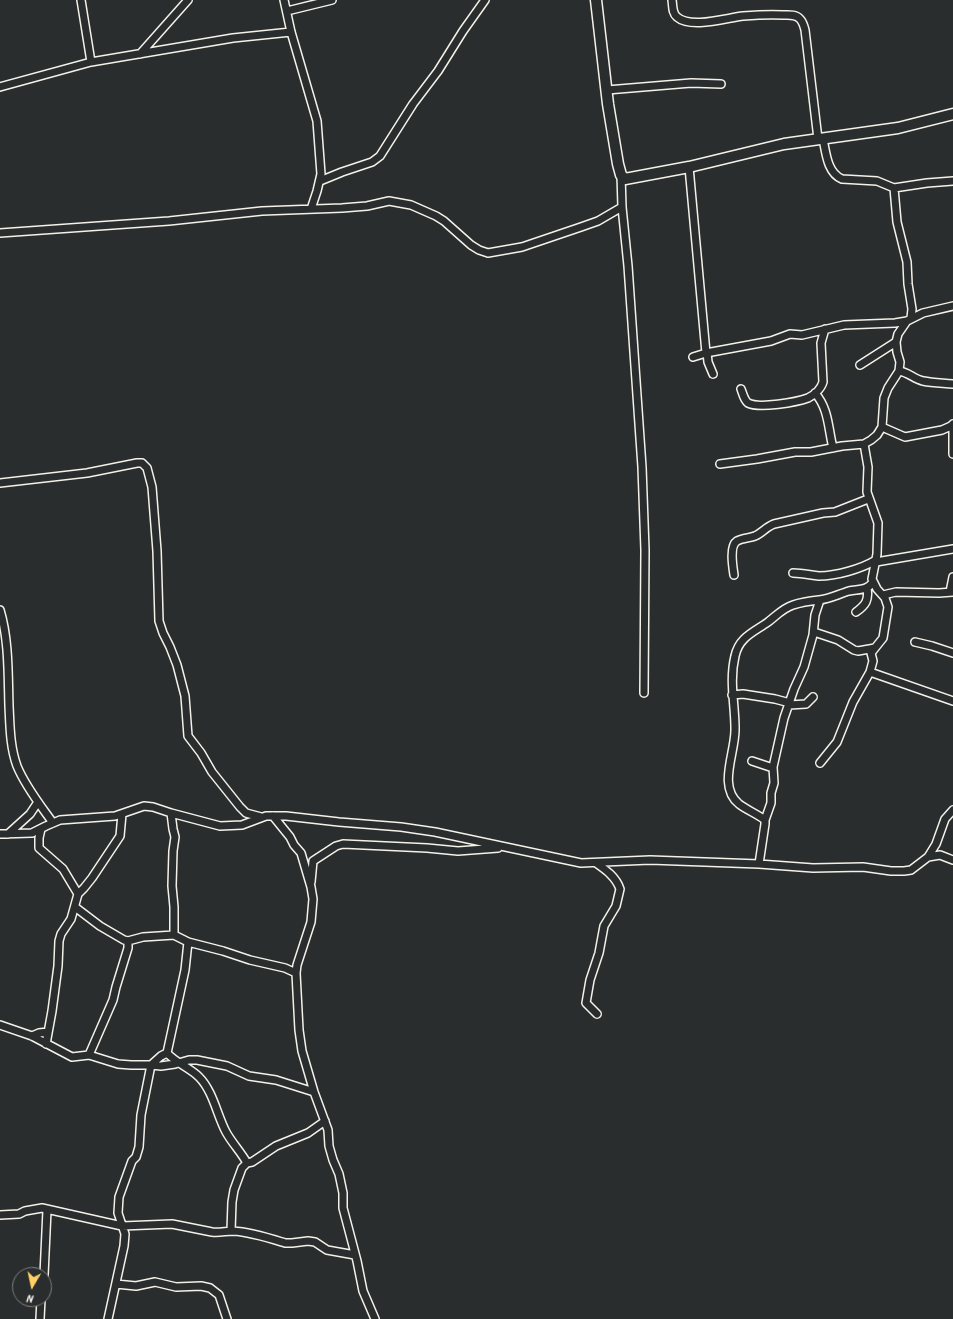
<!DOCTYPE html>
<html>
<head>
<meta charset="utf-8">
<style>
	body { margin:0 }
	#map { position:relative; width:953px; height:1319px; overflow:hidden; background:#2a2d2e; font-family:Kalam,sans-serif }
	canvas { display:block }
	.north { position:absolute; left:12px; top:1267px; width:40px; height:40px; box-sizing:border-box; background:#2a2d2e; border:1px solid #7b7b78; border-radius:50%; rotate:189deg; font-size:11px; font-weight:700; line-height:16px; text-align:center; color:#f4f1e8 }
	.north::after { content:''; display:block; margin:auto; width:14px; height:18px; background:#ffd166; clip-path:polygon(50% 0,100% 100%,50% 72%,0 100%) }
</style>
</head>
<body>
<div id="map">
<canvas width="953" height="1319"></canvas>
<div class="north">N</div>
</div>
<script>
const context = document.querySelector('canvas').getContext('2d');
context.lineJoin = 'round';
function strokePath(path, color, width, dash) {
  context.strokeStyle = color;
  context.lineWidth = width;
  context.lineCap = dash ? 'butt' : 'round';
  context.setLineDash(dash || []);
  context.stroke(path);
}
const street = new Path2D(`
	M 81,0 L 91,62
	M 284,0 L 291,32 L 317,121 L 321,174 L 317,191 L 311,209
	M 672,0 C 673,6 672,13 677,17 C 691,29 726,18 743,16 C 756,15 769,14 783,15 C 788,15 796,14 800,19 C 803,22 804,26 805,30 L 818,139
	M 287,11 L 332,0
	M 140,54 L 188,0
	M 0,87 L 91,62 L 233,38 L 291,32
	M 607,90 L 691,83 L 721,84
	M 823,139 C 826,152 827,173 842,179 L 877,181 L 894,188 L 927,183 L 953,181
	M 689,167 L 706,353
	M 621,175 L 622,207 L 628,266 L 642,467 L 645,550 L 644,693
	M 320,181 L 342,172 L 372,162 L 380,156 L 413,104 L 438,71 L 463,31 L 485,0
	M 894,188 L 897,222 L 907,262 L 908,284 L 912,309 L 911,318
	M 0,233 L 169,221 L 262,211 L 342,208 L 367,206 L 389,201 L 411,205 L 436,216 L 444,221 L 471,245 L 479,250 L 488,253 L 522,247 L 581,227 L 598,221 L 622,207
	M 707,352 L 708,362 L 713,374
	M 693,357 L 706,353 L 771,341 L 790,334 L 802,335 L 844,325 L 895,323 L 907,321 L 923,313 L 953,306
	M 860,365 L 896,342
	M 899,371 C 908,372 914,379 923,381 C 933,383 943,383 953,384
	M 741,389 C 743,394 744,400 748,403 C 759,409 797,402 808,398 C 814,395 821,389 823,382 L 821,343 L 825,329
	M 815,393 C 829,409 828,428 833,448
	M 882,427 L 905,437 L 942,430 L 951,426 L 953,424
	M 953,431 L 953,454
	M 720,464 L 757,459 L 795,452 L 811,452 L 842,446 L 864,444 L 871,440 L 877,435 L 882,427 L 884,398 L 888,388 L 899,371 L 900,362 L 897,352 L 896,342 L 898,334 L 907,321
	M 0,483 L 87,473 L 137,463 L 142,463 L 147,468 L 152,487 L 157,551 L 159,621 L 163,633 L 170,647 L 177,665 L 185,696 L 188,736 L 201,753 L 212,772 L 240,807 L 246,813 L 261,817
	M 876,562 L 953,549
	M 793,573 C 802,573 810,575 819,576 C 836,576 861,569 876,560
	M 734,575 C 733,568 729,546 737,541 C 742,538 750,538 755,536 C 762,533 766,527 774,524 L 823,513 L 835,512 L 868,499
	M 950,592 L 953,577
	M 883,595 L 896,592 L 939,593 L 953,592
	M 0,610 C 9,640 8,674 9,706 C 10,726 10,747 17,766 C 25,786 41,806 53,823
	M 856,612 C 866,605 869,600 867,588
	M 814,632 L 838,640 L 854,650 L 858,651 L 875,648
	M 915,642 L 932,646 L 953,653
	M 870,672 L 953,701
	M 732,695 L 743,694 L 775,699 L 790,703
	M 789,705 L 806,704 L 813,697
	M 752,761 L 773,768
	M 820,763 L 837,742 L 853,702 L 870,672 L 873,661 L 871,653 L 883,638 L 888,607 L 885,598 L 877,589 L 872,579 L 877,554 L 878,523 L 867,492 L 868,467 L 864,444
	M 171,813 L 173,829 L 175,837 L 173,851 L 172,886 L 174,907 L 174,935
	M 273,816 L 290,837 L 294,845 L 301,853 L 311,887 L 313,899 L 311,922 L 297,965 L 296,973 L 299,1030 L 302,1051 L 314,1092 L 328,1130 L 329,1146 L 333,1160 L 339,1174 L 343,1193 L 343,1208 L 357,1261 L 363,1291 L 375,1319
	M 765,820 L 771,803 L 771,793 L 774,783 L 773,767 L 784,718 L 794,689 L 804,667 L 813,635 L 815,615 L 820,600
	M 41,829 L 39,838 L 39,848 L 63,869 L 78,894
	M 0,834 L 32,833 L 46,826 L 60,820 L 115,816 L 144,806 L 153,807 L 171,813 L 220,826 L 242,825 L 266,816 L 286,816 L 339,822 L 401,827 L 435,832 L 581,863 L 650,860 L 759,864 L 813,868 L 863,867 L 891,871 L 904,871 L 911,870 L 928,857 L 940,855 L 953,860
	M 8,834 L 30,814 L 38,802
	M 928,857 L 936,844 L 945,819 L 953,810
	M 596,863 C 606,870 616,877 620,889 L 616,906 L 604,926 L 599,953 L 590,980 L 586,1003 L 597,1014
	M 759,864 L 765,824 L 765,820 C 757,814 747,810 739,804 C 717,786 736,752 735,728 C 735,704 729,681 735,656 C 739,637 754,632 768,622 C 776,616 783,608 793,605 C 802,602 810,601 819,600 C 829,599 839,594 849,591 C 858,589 867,591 873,582
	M 311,882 L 313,861 L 336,846 L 343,844 L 427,848 L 458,851 L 498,848
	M 75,907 L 100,926 L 124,940 L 128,941 L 143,937 L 174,935 L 188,942 L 223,951 L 250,960 L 285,968 L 296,973
	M 188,942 L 185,970 L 167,1053 C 176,1063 190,1068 199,1077 C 213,1091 217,1115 226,1132 C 232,1143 241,1152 247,1163
	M 0,1025 L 32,1036 L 72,1057 L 89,1055 L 118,1064 L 131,1065 L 151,1065 L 161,1066 L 175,1064 L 189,1060 L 197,1060 L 227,1066 L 249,1076 L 276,1080 L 314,1092
	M 32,1036 L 39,1033 L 48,1032
	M 46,1044 L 52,1011 L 58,966 L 59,941 L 61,934 L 71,919 L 78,894 L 84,888 L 92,878 L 120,836 L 122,814
	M 89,1055 L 113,1000 L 116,987 L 128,948 L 128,941
	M 0,1215 L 19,1214 L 25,1211 L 42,1208 L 122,1226 L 172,1224 L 212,1232 C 219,1233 226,1231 233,1231 C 251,1232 269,1238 285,1243 L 292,1243 L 308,1241 L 315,1242 L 327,1250 L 355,1255
	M 231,1231 L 232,1202 L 234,1190 L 242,1168 L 247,1163 L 252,1162 L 276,1146 L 308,1133 L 325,1121
	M 44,1275 L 47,1210
	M 116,1284 L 136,1286 L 155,1282 L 176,1287 L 201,1286 L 210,1288 L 219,1295 L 227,1319
	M 40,1319 L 41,1299
	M 108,1319 L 124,1246 L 125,1234 L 118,1213 L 119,1197 L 132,1161 L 136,1157 L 139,1147 L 141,1115 L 151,1065 L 161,1056 L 167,1053`);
const secondary = new Path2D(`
	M 596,0 L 608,104 L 618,164 L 621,175 L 625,179 L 689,167 L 784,144 L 898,128 L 953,114`);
strokePath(street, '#f4f1e8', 10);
strokePath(secondary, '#f4f1e8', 13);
strokePath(street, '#2a2d2e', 7);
strokePath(secondary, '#2a2d2e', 10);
</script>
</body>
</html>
